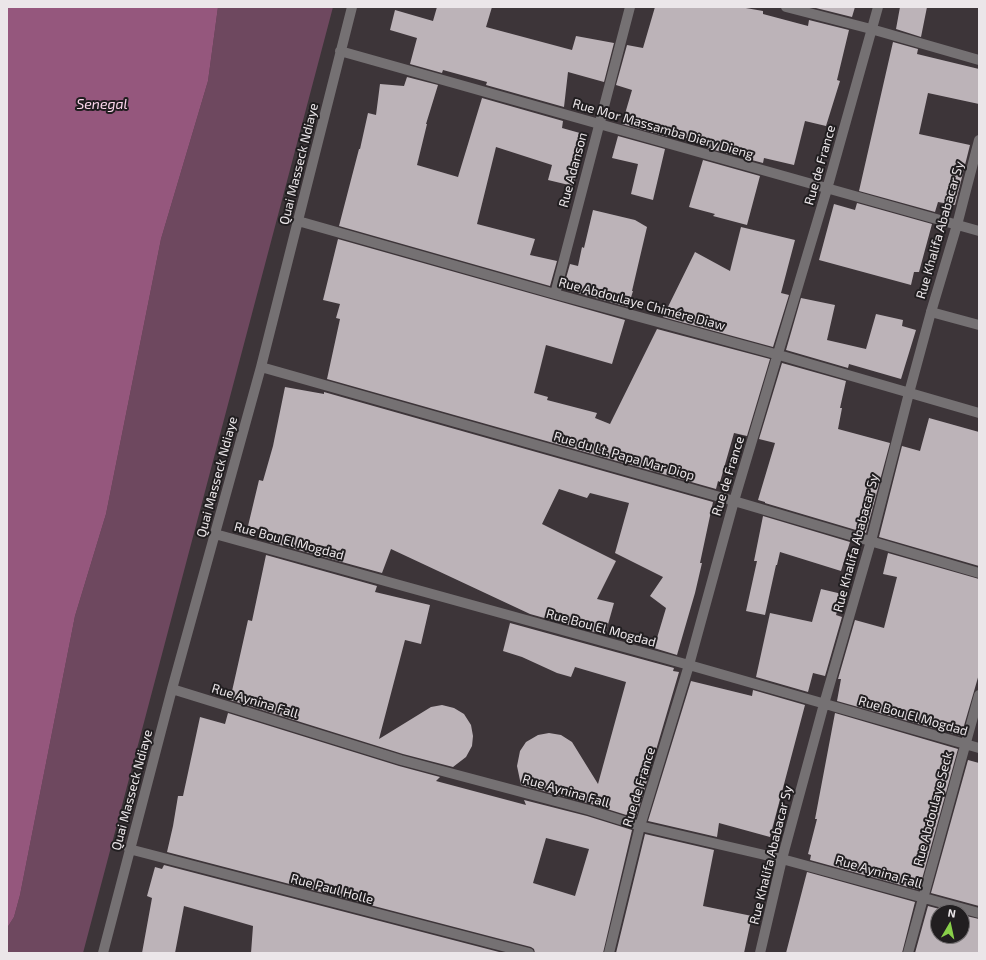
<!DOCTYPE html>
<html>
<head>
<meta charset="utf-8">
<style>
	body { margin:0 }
	#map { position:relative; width:986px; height:960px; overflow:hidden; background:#3d3539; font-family:"Exo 2",sans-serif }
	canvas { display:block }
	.frame { position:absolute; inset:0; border:8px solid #ebe6e9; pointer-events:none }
	.north { position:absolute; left:930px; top:904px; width:40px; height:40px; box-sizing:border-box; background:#211e20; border:1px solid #726e70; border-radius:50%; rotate:9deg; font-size:11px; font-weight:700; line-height:16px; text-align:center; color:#ebe6e9 }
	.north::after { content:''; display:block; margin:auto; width:14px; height:18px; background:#88cf49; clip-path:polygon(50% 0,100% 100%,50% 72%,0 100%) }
</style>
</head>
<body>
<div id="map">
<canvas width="986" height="960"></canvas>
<div class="frame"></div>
<div class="north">N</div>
</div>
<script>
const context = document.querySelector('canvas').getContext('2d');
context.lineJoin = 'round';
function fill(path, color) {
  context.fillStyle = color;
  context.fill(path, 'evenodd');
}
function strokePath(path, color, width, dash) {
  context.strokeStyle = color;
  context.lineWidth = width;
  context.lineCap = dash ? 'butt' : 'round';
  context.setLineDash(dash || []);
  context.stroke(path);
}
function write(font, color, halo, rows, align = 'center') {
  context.font = font + ' "Exo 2",sans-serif';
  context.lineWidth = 4;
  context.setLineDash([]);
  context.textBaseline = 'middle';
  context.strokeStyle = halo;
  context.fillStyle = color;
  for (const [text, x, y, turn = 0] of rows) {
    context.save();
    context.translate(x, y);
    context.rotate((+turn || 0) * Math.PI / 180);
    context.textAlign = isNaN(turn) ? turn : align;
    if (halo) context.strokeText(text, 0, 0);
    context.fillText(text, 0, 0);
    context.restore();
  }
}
const green = new Path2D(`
	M 218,7 L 333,7 L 83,953 L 7,953 L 7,928 L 14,917 L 20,895 L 75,616 L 106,514 L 161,239 L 208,81 Z`);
const water = new Path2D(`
	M 7,7 L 218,7 L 208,81 L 161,239 L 106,514 L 75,616 L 20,895 L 14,917 L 7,928 Z`);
const building = new Path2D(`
	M 437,7 L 492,7 L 486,27 L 572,50 L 576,36 L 614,43 L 604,82 L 568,72 L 564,107 L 486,85 L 487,82 L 443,70 L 442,73 L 410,64 L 417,38 L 390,30 L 395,10 L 433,21 Z
	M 655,7 L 740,7 L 763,11 L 763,14 L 808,26 L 809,20 L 849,30 L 837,80 L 840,81 L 826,126 L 805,121 L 794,165 L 764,158 L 763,163 L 707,148 L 708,143 L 668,134 L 668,137 L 622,124 L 632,90 L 616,85 L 627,45 L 643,48 Z
	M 812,7 L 855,7 L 852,17 Z
	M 900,7 L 927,7 L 921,37 L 896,29 Z
	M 893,42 L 918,49 L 917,54 L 979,69 L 979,104 L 928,93 L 919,134 L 970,145 L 955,205 L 938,202 L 935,212 L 859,191 Z
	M 407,77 L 438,85 L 426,124 L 427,124 L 417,165 L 458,177 L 482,98 L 563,121 L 562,128 L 587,135 L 573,186 L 548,180 L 552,165 L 496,147 L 477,224 L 535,239 L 530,255 L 557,261 L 550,286 L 339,226 L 359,149 L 360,149 L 368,113 L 376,115 L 380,84 L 404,86 Z
	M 618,136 L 665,149 L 653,200 L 631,194 L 638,164 L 612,158 Z
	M 703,160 L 760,176 L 747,225 L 713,216 L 715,214 L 689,207 Z
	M 857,203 L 932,224 L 919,272 L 914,272 L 911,285 L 819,260 L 834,204 L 855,210 Z
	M 593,210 L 635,220 L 647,227 L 632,291 L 633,291 L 628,307 L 563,289 L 570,264 L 578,266 L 582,247 L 584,248 Z
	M 741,227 L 795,240 L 781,293 L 789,295 L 773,347 L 663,317 L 695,252 L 730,271 Z
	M 338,239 L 625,320 L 612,364 L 546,345 L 534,393 L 548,397 L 547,400 L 597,413 L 595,418 L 610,424 L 657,329 L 770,359 L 747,436 L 734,433 L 720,482 L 718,481 L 716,489 L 327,379 L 340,319 L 336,318 L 340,304 L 323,300 Z
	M 801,298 L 835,305 L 827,340 L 866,349 L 876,314 L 903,320 L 902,326 L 916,330 L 901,379 L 849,364 L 848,368 L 786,350 Z
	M 782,363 L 846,381 L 840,408 L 842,408 L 838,429 L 890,443 L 866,533 L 765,503 L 765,502 L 758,500 L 775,443 L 759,439 Z
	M 285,387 L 324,394 L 324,392 L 713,502 L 700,563 L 702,563 L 695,593 L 677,655 L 654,648 L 666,608 L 650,596 L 663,577 L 615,553 L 629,503 L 590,493 L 587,498 L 559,489 L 542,524 L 616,561 L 597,599 L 614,603 L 605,635 L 530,614 L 391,549 L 382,573 L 269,542 L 271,533 L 248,526 L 259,480 L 263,481 L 273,446 Z
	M 929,418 L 979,432 L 979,566 L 879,537 L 902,446 L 920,451 Z
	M 763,516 L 850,542 L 841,571 L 780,552 L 777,565 L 776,565 L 765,615 L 746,611 L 757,561 L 754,561 Z
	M 888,553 L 979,579 L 979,674 L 961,736 L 837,701 L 841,679 L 838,679 L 855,620 L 884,628 L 897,577 L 883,574 Z
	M 266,555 L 377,586 L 375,592 L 430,605 L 421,644 L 405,640 L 379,739 L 431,707 L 442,705 L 454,708 L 464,714 L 471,725 L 473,736 L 472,746 L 466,757 L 453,767 L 403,754 L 230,700 L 248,620 L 252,621 Z
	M 821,589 L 842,594 L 836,615 L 842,617 L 825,676 L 813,673 L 808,692 L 756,677 L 770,613 L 812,622 Z
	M 510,623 L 674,668 L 673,671 L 679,672 L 636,818 L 591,804 L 521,785 L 517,766 L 520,751 L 526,742 L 538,735 L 549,733 L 561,735 L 572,742 L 598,784 L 626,682 L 575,667 L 571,677 L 557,673 L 522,657 L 503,651 Z
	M 691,681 L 752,696 L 753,690 L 805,705 L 770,837 L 719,823 L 717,837 L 648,821 Z
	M 228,713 L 399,766 L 440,777 L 436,781 L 526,805 L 524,800 L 587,816 L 632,830 L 603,953 L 535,953 L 534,949 L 531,947 L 167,852 L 173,826 L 178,796 L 183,796 L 200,717 L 225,724 ZM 546,838 L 589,849 L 575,896 L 533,883 Z
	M 835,713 L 958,749 L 919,890 L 810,860 L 811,855 L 808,854 L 817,819 L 815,819 Z
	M 968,760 L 979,763 L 979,906 L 931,893 Z
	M 645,834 L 714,850 L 703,906 L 752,916 L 744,953 L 616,953 Z
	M 164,865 L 503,953 L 251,953 L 253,926 L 184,906 L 175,953 L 142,953 L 152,898 L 147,896 L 155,867 L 162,869 Z
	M 807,872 L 915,902 L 902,953 L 786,953 Z
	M 928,906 L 951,912 L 938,912 L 938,936 L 962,936 L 962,915 L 979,919 L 979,953 L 915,953 Z`);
const service = new Path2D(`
	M 931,312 L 979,325`);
const minor = new Path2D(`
	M 786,7 L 871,29 L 979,60
	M 340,51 L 979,231
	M 298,221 L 555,294 L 779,355 L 979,413
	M 555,294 L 630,7
	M 261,367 L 734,501 L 979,573
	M 215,534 L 689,665 L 979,748
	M 172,689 L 401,760 L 589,810 L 640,826 L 782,859 L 979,913
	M 129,849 L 529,953
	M 103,953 L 172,689 L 261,367 L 352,7
	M 609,953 L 640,826 L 689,665 L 734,501 L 827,189 L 878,7
	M 760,953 L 782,859 L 824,704 L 871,541 L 909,393 L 931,312 L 957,225 L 979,140
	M 908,953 L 979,695`);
const streetNames = [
	["Rue Mor Massamba Diery Dieng",663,129,16],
	["Quai Masseck Ndiaye",299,164,-76],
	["Rue de France",820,165,-74],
	["Rue Adanson",573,170,-75],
	["Rue Khalifa Ababacar Sy",940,230,-74],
	["Rue Abdoulaye Chimére Diaw",642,304,15],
	["Rue du Lt. Papa Mar Diop",624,456,16],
	["Rue de France",728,476,-73],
	["Quai Masseck Ndiaye",217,477,-75],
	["Rue Bou El Mogdad",289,541,15],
	["Rue Khalifa Ababacar Sy",856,543,-75],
	["Rue Bou El Mogdad",601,628,15],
	["Rue Aynina Fall",255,701,17],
	["Rue Bou El Mogdad",913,716,16],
	["Rue de France",639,787,-73],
	["Quai Masseck Ndiaye",132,790,-75],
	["Rue Aynina Fall",566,791,16],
	["Rue Abdoulaye Seck",933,809,-75],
	["Rue Khalifa Ababacar Sy",771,855,-76],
	["Rue Aynina Fall",879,872,16],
	["Rue Paul Holle",332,889,15]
];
const waterNames = [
	["Senegal",102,104]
];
fill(green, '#6e485f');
fill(water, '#95577d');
fill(building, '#bcb3b8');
strokePath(service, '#757173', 10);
strokePath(minor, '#757173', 10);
write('13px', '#ebe6e9', '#211e20', streetNames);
write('italic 14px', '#fcd6ec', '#211e20', waterNames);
</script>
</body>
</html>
